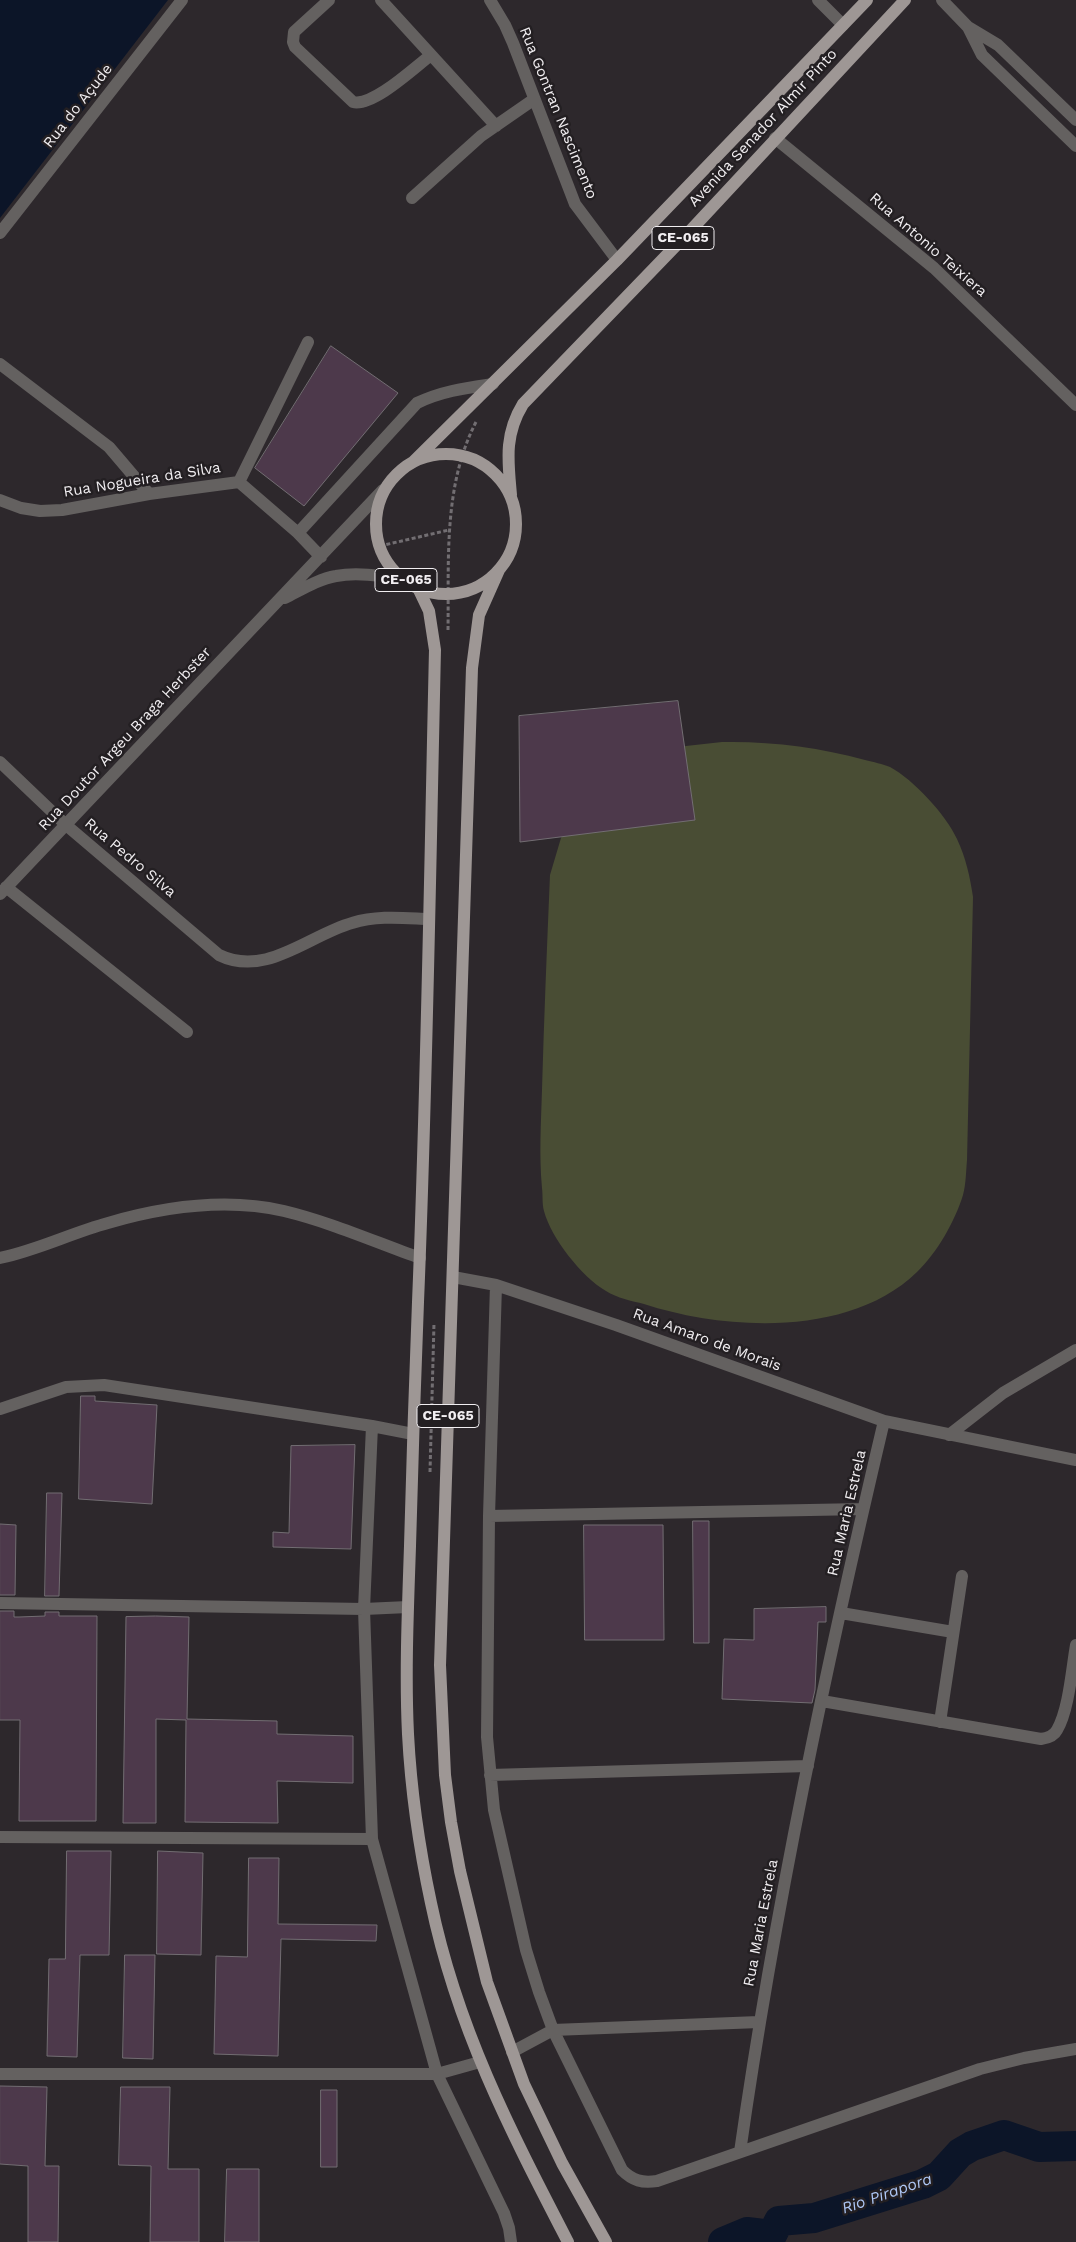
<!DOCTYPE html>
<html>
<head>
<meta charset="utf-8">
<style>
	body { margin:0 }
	canvas { display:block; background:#2d282c }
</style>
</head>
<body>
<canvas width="1076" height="2242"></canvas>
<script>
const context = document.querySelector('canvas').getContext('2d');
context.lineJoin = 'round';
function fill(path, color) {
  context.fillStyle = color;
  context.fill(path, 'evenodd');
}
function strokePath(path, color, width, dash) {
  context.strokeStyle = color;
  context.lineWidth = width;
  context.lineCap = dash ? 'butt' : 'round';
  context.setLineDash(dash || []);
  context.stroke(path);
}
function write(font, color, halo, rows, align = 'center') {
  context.font = font + ' "Work Sans",sans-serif';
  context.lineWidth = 5;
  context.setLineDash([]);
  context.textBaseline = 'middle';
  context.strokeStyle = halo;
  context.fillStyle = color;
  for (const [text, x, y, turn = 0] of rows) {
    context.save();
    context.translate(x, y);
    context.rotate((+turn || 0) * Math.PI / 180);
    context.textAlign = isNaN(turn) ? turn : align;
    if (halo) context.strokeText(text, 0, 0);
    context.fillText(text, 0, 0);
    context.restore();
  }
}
const green = new Path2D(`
	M 722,742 C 770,741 818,747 865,760 C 873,762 883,764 890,767 C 914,780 946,815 957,839 C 966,858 970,877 973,897 L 967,1160 C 966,1171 966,1184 963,1195 C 955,1221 937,1253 917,1272 C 850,1337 727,1331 644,1304 C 632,1301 617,1298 606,1291 C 582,1277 551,1238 544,1211 C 542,1204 543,1196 542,1188 C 539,1154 541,1124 542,1090 C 544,1018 547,946 550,875 L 561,838 L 580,806 L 655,753 L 686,746 Z`);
const water = new Path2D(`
	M 0,0 L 168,0 L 0,218 Z`);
const river = new Path2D(`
	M 723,2242 L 747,2232 L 772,2235 L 779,2221 L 814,2218 L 923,2184 L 939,2176 L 960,2153 L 972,2146 L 1004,2135 L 1039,2147 L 1076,2146`);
const building = new Path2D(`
	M 331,346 L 398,393 L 304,506 L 255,468 Z
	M 678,701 L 695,820 L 520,842 L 519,716 Z
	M 81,1396 L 95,1396 L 95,1401 L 157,1405 L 152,1504 L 79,1499 Z
	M 355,1445 L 351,1549 L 273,1547 L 273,1532 L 289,1533 L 291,1446 Z
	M 47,1493 L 62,1493 L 59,1596 L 45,1596 Z
	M 693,1521 L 709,1521 L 709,1643 L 694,1643 Z
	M 0,1524 L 16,1525 L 15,1595 L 0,1595 Z
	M 584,1525 L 663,1525 L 664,1640 L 585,1640 Z
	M 826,1607 L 826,1622 L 818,1622 L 815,1690 L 812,1703 L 722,1699 L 724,1639 L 754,1640 L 754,1609 Z
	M 0,1611 L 14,1611 L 14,1617 L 19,1617 L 45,1616 L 45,1612 L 59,1612 L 59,1616 L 97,1616 L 96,1821 L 19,1821 L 20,1720 L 0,1720 Z
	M 156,1616 L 189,1617 L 187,1719 L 277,1721 L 277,1734 L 353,1736 L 353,1783 L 277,1781 L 278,1823 L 185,1822 L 186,1720 L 156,1719 L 156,1823 L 123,1823 L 126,1617 Z
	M 67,1851 L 111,1851 L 109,1955 L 80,1955 L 77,2057 L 47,2056 L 49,1959 L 65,1959 Z
	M 158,1851 L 203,1853 L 201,1955 L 157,1954 Z
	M 249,1858 L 279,1858 L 278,1924 L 377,1925 L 376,1941 L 281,1939 L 278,2056 L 214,2054 L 216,1956 L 247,1957 Z
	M 125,1955 L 155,1955 L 153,2059 L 123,2058 Z
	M 0,2086 L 47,2087 L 45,2166 L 59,2166 L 58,2242 L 28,2242 L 28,2166 L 0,2164 Z
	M 121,2087 L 170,2087 L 168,2169 L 199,2169 L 199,2242 L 150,2242 L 151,2166 L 119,2165 Z
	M 321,2090 L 337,2090 L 337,2167 L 321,2167 Z
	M 227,2169 L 259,2169 L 259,2242 L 225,2242 Z`);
const path = new Path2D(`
	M 380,546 L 449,530
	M 448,630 C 449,558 443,485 477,420
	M 430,1472 L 434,1323`);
const minor = new Path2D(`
	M 329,0 L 294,32 L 293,42 L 295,47 L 353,102 C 373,107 415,67 431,55
	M 381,0 L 496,126
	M 490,0 L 505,25 L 513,43 L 575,204 L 617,260
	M 818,0 L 843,25
	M 942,0 L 968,27 L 998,45 L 1076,120
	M 968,27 L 982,55 L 1076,146
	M 775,138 L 934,268 L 1076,405
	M 412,198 L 481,136 L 533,100
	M 0,233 L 182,0
	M 0,364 L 109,447 L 149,494
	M 239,482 L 308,342
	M 0,500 L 21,508 L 40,511 L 62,510 L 149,494 L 239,482 L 298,533 L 321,557
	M 298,533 L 417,403 C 442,391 466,388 493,384
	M 285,598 C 301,590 318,579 336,576 C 357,572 382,576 403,579
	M 0,762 L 66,825 L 219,955 C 266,978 309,935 352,923 C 378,915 403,918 429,919
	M 6,887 L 187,1032
	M 0,894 L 383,490
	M 0,1258 C 38,1250 71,1233 108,1223 C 163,1207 227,1198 284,1211 C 330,1222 375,1242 420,1258
	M 453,1277 L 496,1285 L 616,1325 L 884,1421 L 1076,1460
	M 496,1285 L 489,1516 L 487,1737 L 494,1810 L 526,1950 L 539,1992 L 553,2030 L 622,2170 C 633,2181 642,2183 657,2181 L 980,2069 L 1024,2058 L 1076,2049
	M 0,1409 L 66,1387 L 104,1385 L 372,1426 L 364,1609 L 372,1839 L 437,2074 L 504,2213 L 509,2228 L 511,2242
	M 372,1426 L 413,1434
	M 949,1435 L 1003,1393 L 1076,1350
	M 489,1516 L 863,1509
	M 0,1603 L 364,1609 L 408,1607
	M 841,1613 L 953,1632
	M 822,1701 L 1041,1739 C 1048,1738 1054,1736 1057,1730 C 1069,1710 1072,1667 1076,1645
	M 940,1722 L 962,1576
	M 490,1775 L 808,1766
	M 0,1837 L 372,1839
	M 512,2052 L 553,2030 L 759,2022
	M 0,2074 L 437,2074 L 480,2062
	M 740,2152 C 775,1906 827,1662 884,1421`);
const major = new Path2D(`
	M376 524a70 70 0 1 1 140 0a70 70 0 1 1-140 0Z
	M 413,462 L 617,260 L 867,0
	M 511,495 C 508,461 504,435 523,404 L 691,230 L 905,0
	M 499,570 L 479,615 L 472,668 L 440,1665 L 445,1775 L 451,1822 L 460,1871 L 487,1982 L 524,2084 L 562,2163 L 606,2242
	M 418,588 L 429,611 L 435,650 C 430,867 427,1085 418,1302 C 415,1383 412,1465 410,1546 C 408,1608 405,1672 408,1734 C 411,1791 419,1847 431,1903 C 457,2028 510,2130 568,2242`);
const shields = [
	[683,238,62],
	[406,580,62],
	[448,1416,62]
];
const shieldNames = [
	["CE-065",683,238],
	["CE-065",406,580],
	["CE-065",448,1416]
];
const streetNames = [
	["Rua do Açude",78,106,-52],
	["Rua Gontran Nascimento",558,113,68],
	["Avenida Senador Almir Pinto",763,128,-47],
	["Rua Antonio Teixiera",928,245,41],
	["Rua Nogueira da Silva",142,480,-9],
	["Rua Doutor Argeu Braga Herbster",125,739,-47],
	["Rua Pedro Silva",130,858,40],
	["Rua Amaro de Morais",707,1340,20],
	["Rua Maria Estrela",847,1513,-77],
	["Rua Maria Estrela",761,1923,-79]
];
const waterNames = [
	["Rio Pirapora",887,2194,-19]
];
fill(green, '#494d34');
fill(water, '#0c1528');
strokePath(river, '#0c1528', 30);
fill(building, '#4d394b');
strokePath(building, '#726d72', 1);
strokePath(path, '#726e72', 3, [4, 2.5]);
strokePath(minor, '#646160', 12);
strokePath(major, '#9e9795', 12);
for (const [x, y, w] of shields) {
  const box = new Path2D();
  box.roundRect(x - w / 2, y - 11.5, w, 23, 4);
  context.fillStyle = '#231f22';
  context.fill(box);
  strokePath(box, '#f1eef1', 1);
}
write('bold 14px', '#f1eef1', null, shieldNames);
write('15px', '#f1eef1', '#231f22', streetNames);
write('italic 16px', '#aec7f5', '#231f22', waterNames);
</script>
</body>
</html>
